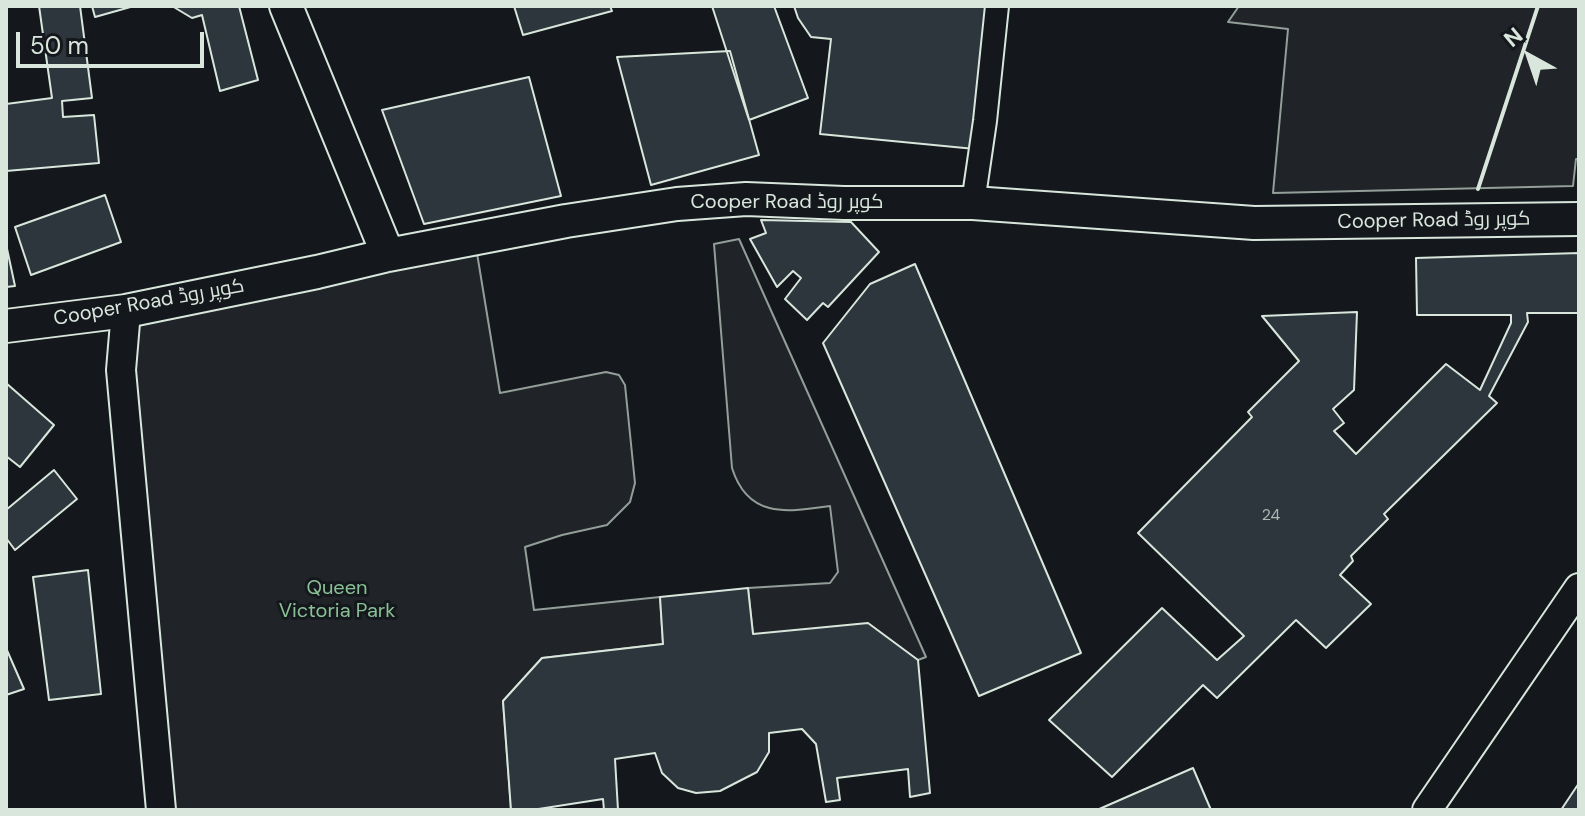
<!DOCTYPE html>
<html>
<head>
<meta charset="utf-8">
<style>
	body { margin:0 }
	#map { position:relative; width:1585px; height:816px; overflow:hidden; background:#14181c; font-family:"DM Sans",sans-serif }
	canvas { display:block }
	.frame { position:absolute; inset:0; border:8px solid #d8e6dc; pointer-events:none }
	.north { position:absolute; left:1489px; top:16px; width:80px; height:80px; -webkit-text-stroke:6px #14181c; paint-order:stroke; rotate:320deg; font-size:22px; font-weight:700; line-height:32px; text-align:center; color:#d8e6dc }
	.north::after { content:''; display:block; margin:auto; width:28px; height:36px; background:#d8e6dc; clip-path:polygon(50% 0,100% 100%,50% 72%,0 100%) }
	.scale { position:absolute; left:16px; top:32px; width:188px; height:36px; box-sizing:border-box; border:4px solid #d8e6dc; border-top:0; padding-left:10px; font-size:24px; line-height:28px; white-space:nowrap; color:#d8e6dc; -webkit-text-stroke:6px #14181c; paint-order:stroke }
</style>
</head>
<body>
<div id="map">
<canvas width="1585" height="816"></canvas>
<div class="frame"></div>
<div class="north">N</div>
<div class="scale">50 m</div>
</div>
<script>
const context = document.querySelector('canvas').getContext('2d');
context.lineJoin = 'round';
function fill(path, color) {
  context.fillStyle = color;
  context.fill(path, 'evenodd');
}
function strokePath(path, color, width, dash) {
  context.strokeStyle = color;
  context.lineWidth = width;
  context.lineCap = dash ? 'butt' : 'round';
  context.setLineDash(dash || []);
  context.stroke(path);
}
function write(font, color, halo, rows, align = 'center') {
  context.font = font + ' "DM Sans",Cairo,sans-serif';
  context.lineWidth = 6;
  context.setLineDash([]);
  context.textBaseline = 'middle';
  context.strokeStyle = halo;
  context.fillStyle = color;
  for (const [text, x, y, turn = 0] of rows) {
    context.save();
    context.translate(x, y);
    context.rotate((+turn || 0) * Math.PI / 180);
    context.textAlign = isNaN(turn) ? turn : align;
    if (halo) context.strokeText(text, 0, 0);
    context.fillText(text, 0, 0);
    context.restore();
  }
}
const green = new Path2D(`
	M 1239,6 L 1579,6 L 1579,159 L 1576,159 L 1573,186 L 1273,193 L 1288,29 L 1228,22 Z
	M 474,235 L 500,393 L 606,372 L 619,375 L 625,385 L 635,483 L 630,502 L 607,525 L 562,535 L 525,547 L 534,610 L 660,597 L 663,644 L 542,658 L 503,701 L 511,810 L 162,810 L 119,316 Z
	M 739,239 L 926,657 L 918,660 L 753,634 L 748,588 L 830,583 L 838,572 L 830,506 C 787,512 748,519 732,468 L 714,244 Z`);
const building = new Path2D(`
	M 39,6 L 80,6 L 92,98 L 62,101 L 63,117 L 94,115 L 99,163 L 6,171 L 6,104 L 52,98 Z
	M 92,6 L 134,6 L 95,17 Z
	M 172,6 L 239,6 L 258,80 L 220,91 L 202,15 L 192,18 Z
	M 514,6 L 610,6 L 612,11 L 523,35 Z
	M 712,6 L 774,6 L 808,98 L 749,120 Z
	M 794,6 L 986,6 L 975,149 L 820,134 L 831,39 L 811,37 L 798,18 Z
	M 730,51 L 759,155 L 651,185 L 617,57 Z
	M 529,77 L 561,196 L 424,224 L 382,110 Z
	M 105,195 L 121,242 L 31,275 L 15,227 Z
	M 761,220 L 851,222 L 879,252 L 828,307 L 823,303 L 807,320 L 785,299 L 801,278 L 793,271 L 777,287 L 750,239 L 766,233 Z
	M 6,244 L 15,286 L 6,287 Z
	M 1579,253 L 1579,313 L 1527,313 L 1528,322 L 1489,396 L 1497,403 L 1384,514 L 1388,519 L 1351,556 L 1353,561 L 1340,575 L 1371,604 L 1326,648 L 1296,620 L 1217,698 L 1203,685 L 1112,777 L 1049,720 L 1162,608 L 1217,660 L 1244,636 L 1138,533 L 1252,417 L 1248,412 L 1299,361 L 1262,316 L 1357,312 L 1354,390 L 1333,409 L 1344,423 L 1334,431 L 1356,454 L 1446,364 L 1480,390 L 1511,323 L 1511,315 L 1417,315 L 1416,258 Z
	M 915,264 L 1081,653 L 979,696 L 823,343 L 870,284 Z
	M 6,383 L 54,425 L 20,467 L 6,456 Z
	M 54,470 L 77,499 L 15,550 L 6,538 L 6,510 Z
	M 88,570 L 101,694 L 49,700 L 33,577 Z
	M 748,588 L 753,634 L 868,623 L 918,660 L 930,793 L 910,797 L 908,769 L 837,778 L 840,800 L 826,802 L 816,744 L 802,729 L 769,733 L 769,752 L 757,772 L 720,791 L 696,793 L 678,788 L 662,773 L 655,753 L 615,759 L 618,810 L 604,810 L 603,799 L 532,810 L 511,810 L 503,701 L 542,658 L 663,644 L 660,597 Z
	M 6,648 L 24,689 L 6,695 Z
	M 1193,768 L 1211,810 L 1097,810 Z
	M 1579,783 L 1579,810 L 1561,810 Z`);
const minor = new Path2D(`
	M 973,203 L 985,121 L 997,6`);
const tertiary = new Path2D(`
	M 126,311 L 121,370 L 161,810
	M 1427,810 L 1579,588`);
const secondary = new Path2D(`
	M 286,6 L 388,255
	M 6,326 L 126,311 L 317,272 L 388,255 L 566,221 L 677,204 L 746,199 L 844,203 L 973,203 L 1254,223 L 1579,219`);
const wall = new Path2D(`
	M 1478,189 L 1538,6`);
const numberNames = [
	["24",1271,516]
];
const streetNames = [
	["Cooper Road کوپر روڈ",787,203],
	["Cooper Road کوپر روڈ",1434,221,-1],
	["Cooper Road کوپر روڈ",149,303,-10]
];
const parkNames = [
	["Queen",337,589],
	["Victoria Park",337,612]
];
fill(green, '#202428');
strokePath(green, '#939e99', 2);
fill(building, '#2c363c');
strokePath(building, '#d8e6dc', 2);
strokePath(minor, '#d8e6dc', 26);
strokePath(tertiary, '#d8e6dc', 32);
strokePath(secondary, '#d8e6dc', 36);
strokePath(minor, '#14181c', 22);
strokePath(tertiary, '#14181c', 28);
strokePath(secondary, '#14181c', 32);
strokePath(wall, '#d8e6dc', 4);
write('16px', '#adbab4', null, numberNames);
write('20px', '#d8e6dc', '#14181c', streetNames);
write('20px', '#8ac095', '#14181c', parkNames);
</script>
</body>
</html>
